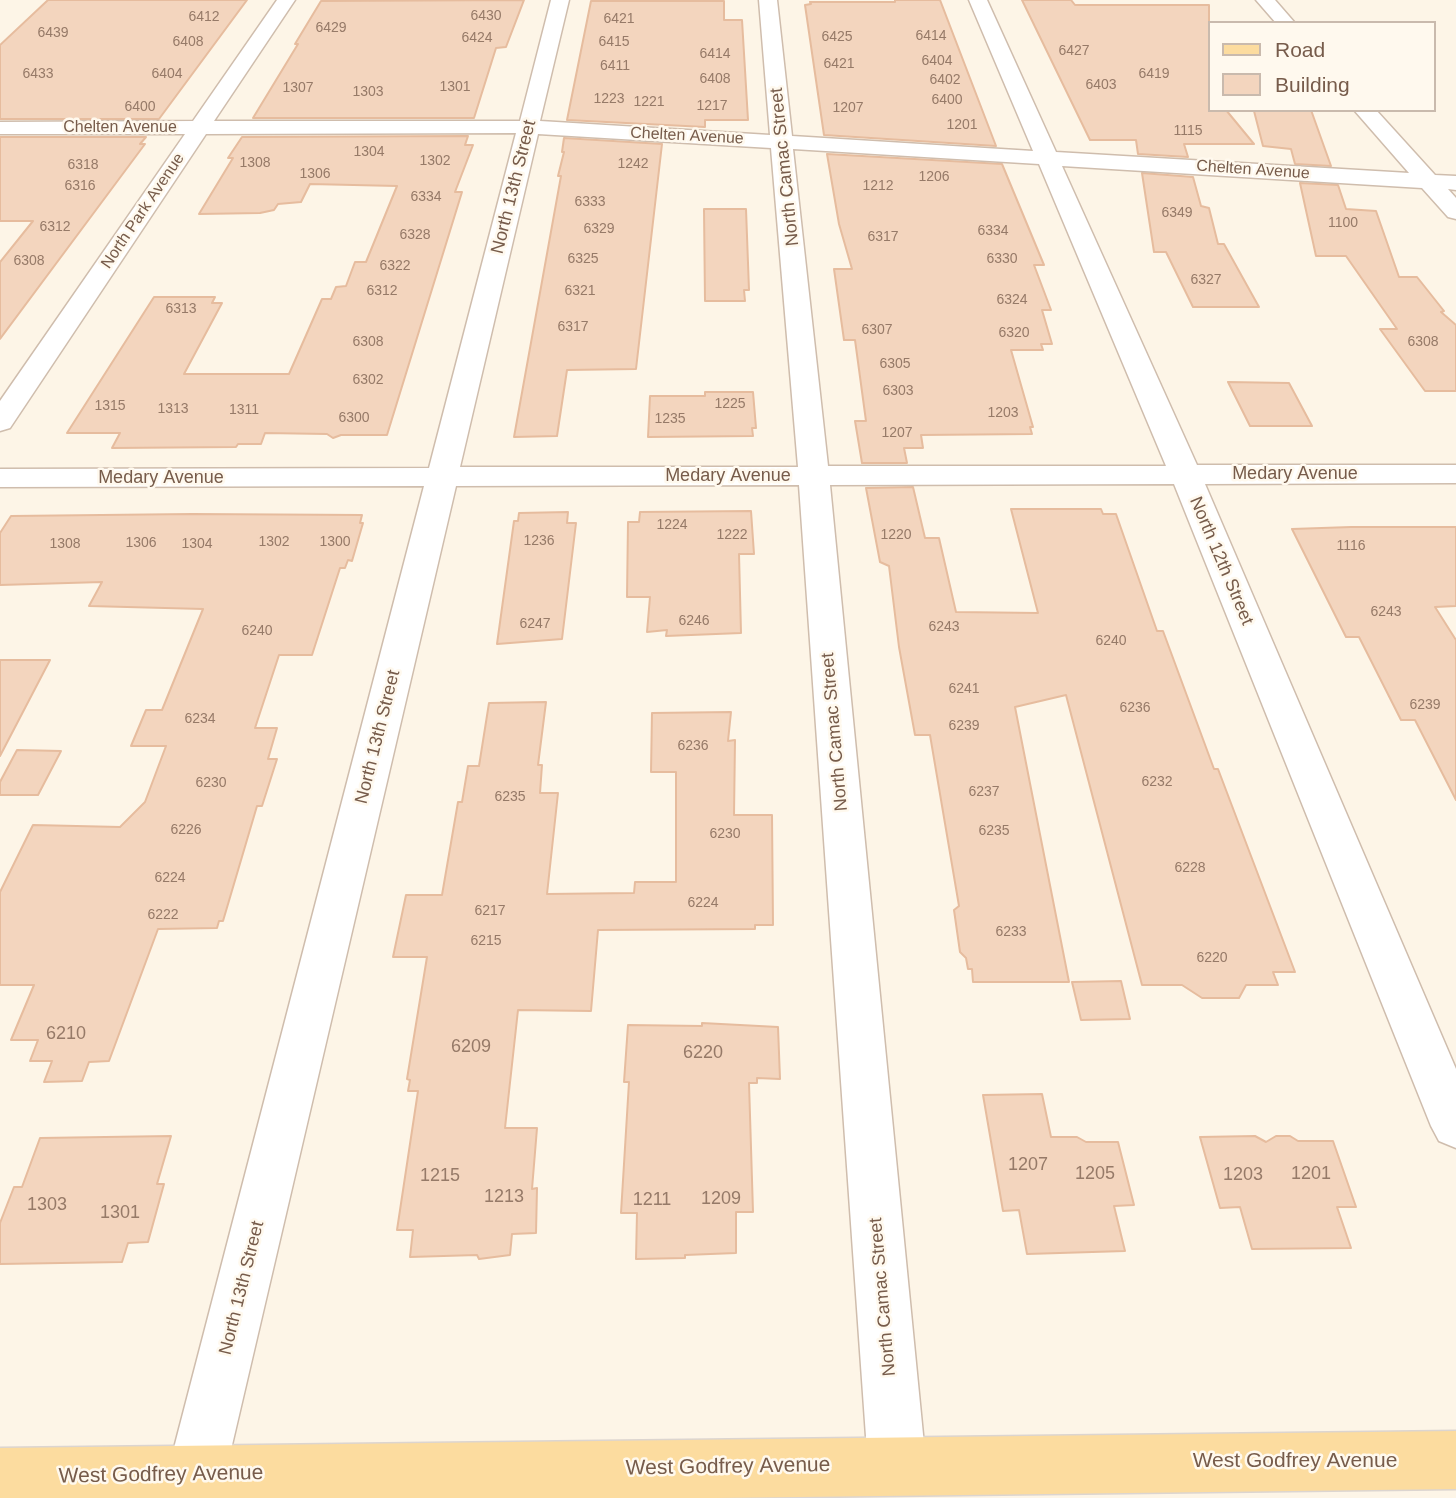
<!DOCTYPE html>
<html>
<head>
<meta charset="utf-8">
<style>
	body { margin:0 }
	#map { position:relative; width:1456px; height:1498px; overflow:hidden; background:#fdf5e7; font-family:Arial,sans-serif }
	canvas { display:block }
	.legend { position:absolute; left:1208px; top:21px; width:228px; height:91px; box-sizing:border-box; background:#fff9ee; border:2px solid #c9baad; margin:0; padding:9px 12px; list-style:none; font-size:21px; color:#775c4b }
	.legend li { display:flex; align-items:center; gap:14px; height:35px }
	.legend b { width:35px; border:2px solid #c9baad }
</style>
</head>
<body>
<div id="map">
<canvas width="1456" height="1498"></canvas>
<ul class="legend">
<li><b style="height:9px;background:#fcdc9f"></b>Road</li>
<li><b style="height:19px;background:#f3d5be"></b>Building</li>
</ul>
</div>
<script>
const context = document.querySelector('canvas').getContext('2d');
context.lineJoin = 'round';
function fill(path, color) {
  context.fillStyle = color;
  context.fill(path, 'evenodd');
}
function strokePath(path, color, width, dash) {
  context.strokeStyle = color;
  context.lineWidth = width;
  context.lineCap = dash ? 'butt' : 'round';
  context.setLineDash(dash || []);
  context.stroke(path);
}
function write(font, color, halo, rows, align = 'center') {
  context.font = font + ' Arial,sans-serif';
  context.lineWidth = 5;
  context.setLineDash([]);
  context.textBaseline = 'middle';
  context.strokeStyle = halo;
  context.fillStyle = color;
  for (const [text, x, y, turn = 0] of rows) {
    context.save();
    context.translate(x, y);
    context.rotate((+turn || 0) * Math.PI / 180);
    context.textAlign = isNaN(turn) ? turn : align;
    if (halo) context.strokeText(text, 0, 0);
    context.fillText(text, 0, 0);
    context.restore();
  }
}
const building = new Path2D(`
	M 48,0 L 247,0 L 159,119 L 0,119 L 0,45 Z
	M 524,0 L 506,47 L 496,48 L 474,118 L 253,118 L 298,44 L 295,44 L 321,1 Z
	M 895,0 L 940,0 L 996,146 L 824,135 L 805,5 L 811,4 L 810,2 L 895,2 Z
	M 1022,0 L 1071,0 L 1075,5 L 1209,5 L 1209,110 L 1226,110 L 1254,144 L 1184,144 L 1188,157 L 1138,154 L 1136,140 L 1090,140 Z
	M 591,1 L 724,1 L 724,20 L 742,20 L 748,120 L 705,120 L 705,127 L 567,120 Z
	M 1311,110 L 1331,166 L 1295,164 L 1291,149 L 1263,146 L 1254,111 Z
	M 468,136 L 465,145 L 473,145 L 455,192 L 462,192 L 387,435 L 341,435 L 333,438 L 327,434 L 265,433 L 261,444 L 238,444 L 236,447 L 112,448 L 120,433 L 67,433 L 154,297 L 215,297 L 212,303 L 222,303 L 184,374 L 289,374 L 322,299 L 331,299 L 336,287 L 346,286 L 355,262 L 366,262 L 397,186 L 310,184 L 301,202 L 278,204 L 274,210 L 260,213 L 199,214 L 233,158 L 228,158 L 242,137 Z
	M 0,137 L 146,137 L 140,144 L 145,144 L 0,339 L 0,262 L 33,221 L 0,221 Z
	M 564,138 L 662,144 L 636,369 L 567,370 L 557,436 L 514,437 L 561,176 L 558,176 L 564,152 L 562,152 Z
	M 827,154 L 1002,164 L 1044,265 L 1034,265 L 1051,310 L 1042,310 L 1052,344 L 1041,344 L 1043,350 L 1011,350 L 1033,427 L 1030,427 L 1032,434 L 921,435 L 923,448 L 904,448 L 907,463 L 862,463 L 855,421 L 866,421 L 855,340 L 844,340 L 834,269 L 852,269 L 839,224 Z
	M 1142,173 L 1193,177 L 1201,206 L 1209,208 L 1218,244 L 1224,244 L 1259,307 L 1193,307 L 1166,252 L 1154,252 Z
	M 1300,183 L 1338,185 L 1346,209 L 1376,211 L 1399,277 L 1417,277 L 1444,311 L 1441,312 L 1456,325 L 1456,391 L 1425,391 L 1380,329 L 1397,329 L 1346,256 L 1316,256 Z
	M 704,209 L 746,209 L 749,290 L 744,290 L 745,301 L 705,301 Z
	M 1228,382 L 1289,383 L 1312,426 L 1250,426 Z
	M 705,392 L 753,392 L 756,428 L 752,428 L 753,436 L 648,437 L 650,396 L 705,396 Z
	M 913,487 L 925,538 L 939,538 L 956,612 L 1038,613 L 1011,509 L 1101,509 L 1103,514 L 1116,514 L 1157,631 L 1163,631 L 1214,769 L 1218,769 L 1295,972 L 1273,972 L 1278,985 L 1246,985 L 1239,998 L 1202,998 L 1182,985 L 1142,985 L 1066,695 L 1015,707 L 1069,982 L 973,982 L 972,969 L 968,969 L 966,958 L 960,952 L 954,910 L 959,906 L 930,735 L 915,735 L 899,647 L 889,566 L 880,562 L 866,488 Z
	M 751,511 L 754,554 L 739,554 L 741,633 L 666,636 L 667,630 L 647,632 L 650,597 L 627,597 L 628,522 L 639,522 L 640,512 Z
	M 568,512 L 567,523 L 576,523 L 562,639 L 497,644 L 514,521 L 518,521 L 519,513 Z
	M 192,514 L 362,515 L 360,523 L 363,523 L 352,561 L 348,560 L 345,568 L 340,568 L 312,655 L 279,655 L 255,728 L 277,728 L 268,759 L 277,759 L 262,806 L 257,806 L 223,921 L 219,921 L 217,928 L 158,929 L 109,1061 L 89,1062 L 82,1081 L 44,1082 L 52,1061 L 30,1061 L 38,1040 L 11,1040 L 34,985 L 0,985 L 0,892 L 33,825 L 120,827 L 145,802 L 166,746 L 131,746 L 146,710 L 162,710 L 203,609 L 89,606 L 102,582 L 0,585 L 0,533 L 11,516 Z
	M 1351,527 L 1456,527 L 1456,606 L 1435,607 L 1456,640 L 1456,800 L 1415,720 L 1401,720 L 1359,637 L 1346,637 L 1292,529 Z
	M 0,660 L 50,660 L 0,756 Z
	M 546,702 L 538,765 L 542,765 L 540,793 L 558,793 L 547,894 L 634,893 L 635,882 L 676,882 L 676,772 L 651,772 L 652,713 L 731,712 L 728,741 L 735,740 L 734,815 L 772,815 L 773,925 L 755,925 L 755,929 L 598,930 L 591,1011 L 518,1010 L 505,1128 L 537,1128 L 532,1189 L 537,1188 L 536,1233 L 512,1234 L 510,1255 L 479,1259 L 477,1255 L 410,1257 L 413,1230 L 397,1230 L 418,1091 L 408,1091 L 410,1080 L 407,1079 L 427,957 L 393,957 L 406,895 L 442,895 L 458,802 L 462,802 L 468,766 L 479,766 L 489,703 Z
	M 17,750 L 61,751 L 38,795 L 0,795 L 0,782 Z
	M 1121,981 L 1130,1019 L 1081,1020 L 1072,982 Z
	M 702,1023 L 778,1027 L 780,1079 L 757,1078 L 757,1083 L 749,1083 L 753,1212 L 736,1212 L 736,1253 L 685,1255 L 685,1258 L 636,1259 L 637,1213 L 621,1213 L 629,1082 L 624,1082 L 628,1025 L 702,1026 Z
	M 1042,1094 L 1051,1137 L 1077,1137 L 1086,1142 L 1118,1142 L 1134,1205 L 1114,1206 L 1125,1251 L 1027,1254 L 1019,1210 L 1003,1211 L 983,1095 Z
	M 171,1136 L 157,1184 L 164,1184 L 148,1242 L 128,1243 L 122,1262 L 0,1264 L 0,1223 L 14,1187 L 22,1187 L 40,1138 Z
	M 1255,1136 L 1266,1142 L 1276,1136 L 1290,1136 L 1298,1141 L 1333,1141 L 1356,1207 L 1337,1207 L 1351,1248 L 1252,1249 L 1240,1207 L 1220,1208 L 1200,1137 Z`);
const street = new Path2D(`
	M 277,0 L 295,0 L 214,121 L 520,121 L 551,0 L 569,0 L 540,121 L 770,135 L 759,0 L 777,0 L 792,136 L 1033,151 L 969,0 L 987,0 L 1056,152 L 1409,173 L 1354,110 L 1376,110 L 1435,175 L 1456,176 L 1456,190 L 1448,189 L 1456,198 L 1456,219 L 1448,217 L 1422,188 L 1062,166 L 1197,465 L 1456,465 L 1456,483 L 1205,484 L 1456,1069 L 1456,1148 L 1439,1141 L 1431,1126 L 1174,484 L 830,485 L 926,1465 L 918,1486 L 897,1494 L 876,1486 L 868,1465 L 799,485 L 456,486 L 225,1475 L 217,1496 L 212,1498 L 175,1496 L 167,1475 L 424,486 L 0,487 L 0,469 L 429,468 L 516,133 L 206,134 L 10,428 L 0,431 L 0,401 L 185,134 L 0,134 L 0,122 L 193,121 ZM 538,134 L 771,148 L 798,467 L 460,467 ZM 793,149 L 1039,164 L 1166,466 L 828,466 Z
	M 1256,0 L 1275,0 L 1295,23 L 1276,23 Z`);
const primary = new Path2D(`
	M 1456,1431 L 1456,1489 L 715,1498 L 0,1498 L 0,1448 Z`);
const numberNames = [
	["6430",486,16],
	["6412",204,17],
	["6421",619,19],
	["6429",331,28],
	["6439",53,33],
	["6414",931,36],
	["6425",837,37],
	["6424",477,38],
	["6408",188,42],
	["6415",614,42],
	["6427",1074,51],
	["6414",715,54],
	["6404",937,61],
	["6421",839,64],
	["6411",615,66],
	["6433",38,74],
	["6404",167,74],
	["6419",1154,74],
	["6408",715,79],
	["6402",945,80],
	["6403",1101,85],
	["1301",455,87],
	["1307",298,88],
	["1303",368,92],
	["1223",609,99],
	["6400",947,100],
	["1221",649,102],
	["1217",712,106],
	["6400",140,107],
	["1207",848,108],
	["1201",962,125],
	["1115",1188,131],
	["1304",369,152],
	["1302",435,161],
	["1308",255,163],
	["1242",633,164],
	["6318",83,165],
	["1306",315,174],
	["1206",934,177],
	["6316",80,186],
	["1212",878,186],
	["6334",426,197],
	["6333",590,202],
	["6349",1177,213],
	["1100",1343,223],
	["6312",55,227],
	["6329",599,229],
	["6334",993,231],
	["6328",415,235],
	["6317",883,237],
	["6325",583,259],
	["6330",1002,259],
	["6308",29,261],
	["6322",395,266],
	["6327",1206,280],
	["6312",382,291],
	["6321",580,291],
	["6324",1012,300],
	["6313",181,309],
	["6317",573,327],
	["6307",877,330],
	["6320",1014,333],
	["6308",368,342],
	["6308",1423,342],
	["6305",895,364],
	["6302",368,380],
	["6303",898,391],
	["1225",730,404],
	["1315",110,406],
	["1313",173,409],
	["1311",244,410],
	["1203",1003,413],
	["6300",354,418],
	["1235",670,419],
	["1207",897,433],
	["1224",672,525],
	["1222",732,535],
	["1220",896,535],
	["1236",539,541],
	["1302",274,542],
	["1300",335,542],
	["1306",141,543],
	["1308",65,544],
	["1304",197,544],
	["1116",1351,546],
	["6243",1386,612],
	["6246",694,621],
	["6247",535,624],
	["6243",944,627],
	["6240",257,631],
	["6240",1111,641],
	["6241",964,689],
	["6239",1425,705],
	["6236",1135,708],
	["6234",200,719],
	["6239",964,726],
	["6236",693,746],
	["6232",1157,782],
	["6230",211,783],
	["6237",984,792],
	["6235",510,797],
	["6226",186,830],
	["6235",994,831],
	["6230",725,834],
	["6228",1190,868],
	["6224",170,878],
	["6224",703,903],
	["6217",490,911],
	["6222",163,915],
	["6233",1011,932],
	["6215",486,941],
	["6220",1212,958]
];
const farStreetnames = [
	["Chelten Avenue",120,128],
	["Chelten Avenue",687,136,3],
	["Chelten Avenue",1253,170,4],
	["North Park Avenue",143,211,-56]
];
const streetNames = [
	["North Camac Street",785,167,-96],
	["North 13th Street",514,187,-76],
	["Medary Avenue",1295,474],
	["Medary Avenue",728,476],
	["Medary Avenue",161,478],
	["North 12th Street",1221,561,67],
	["North Camac Street",835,732,-95],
	["North 13th Street",378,737,-76],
	["North 13th Street",242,1288,-76],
	["North Camac Street",883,1297,-95]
];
const nearNumbernames = [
	["6210",66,1034],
	["6209",471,1047],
	["6220",703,1053],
	["1207",1028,1165],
	["1205",1095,1174],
	["1201",1311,1174],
	["1203",1243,1175],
	["1215",440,1176],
	["1213",504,1197],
	["1209",721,1199],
	["1211",652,1200],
	["1303",47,1205],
	["1301",120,1213]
];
const nearStreetnames = [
	["West Godfrey Avenue",1295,1461],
	["West Godfrey Avenue",728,1467,-1],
	["West Godfrey Avenue",161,1475,-1]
];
fill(building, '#f3d5be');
strokePath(building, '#e6bc9e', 2);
strokePath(street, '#cfbdad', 3);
strokePath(primary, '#dcd5d0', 3);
fill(street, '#fff');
fill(primary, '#fcdc9f');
write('14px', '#967a68', null, numberNames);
write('16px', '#775c4b', '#fff9ee', farStreetnames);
write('18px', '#775c4b', '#fff9ee', streetNames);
write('18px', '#967a68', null, nearNumbernames);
write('21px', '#775c4b', '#fff9ee', nearStreetnames);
</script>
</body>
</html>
